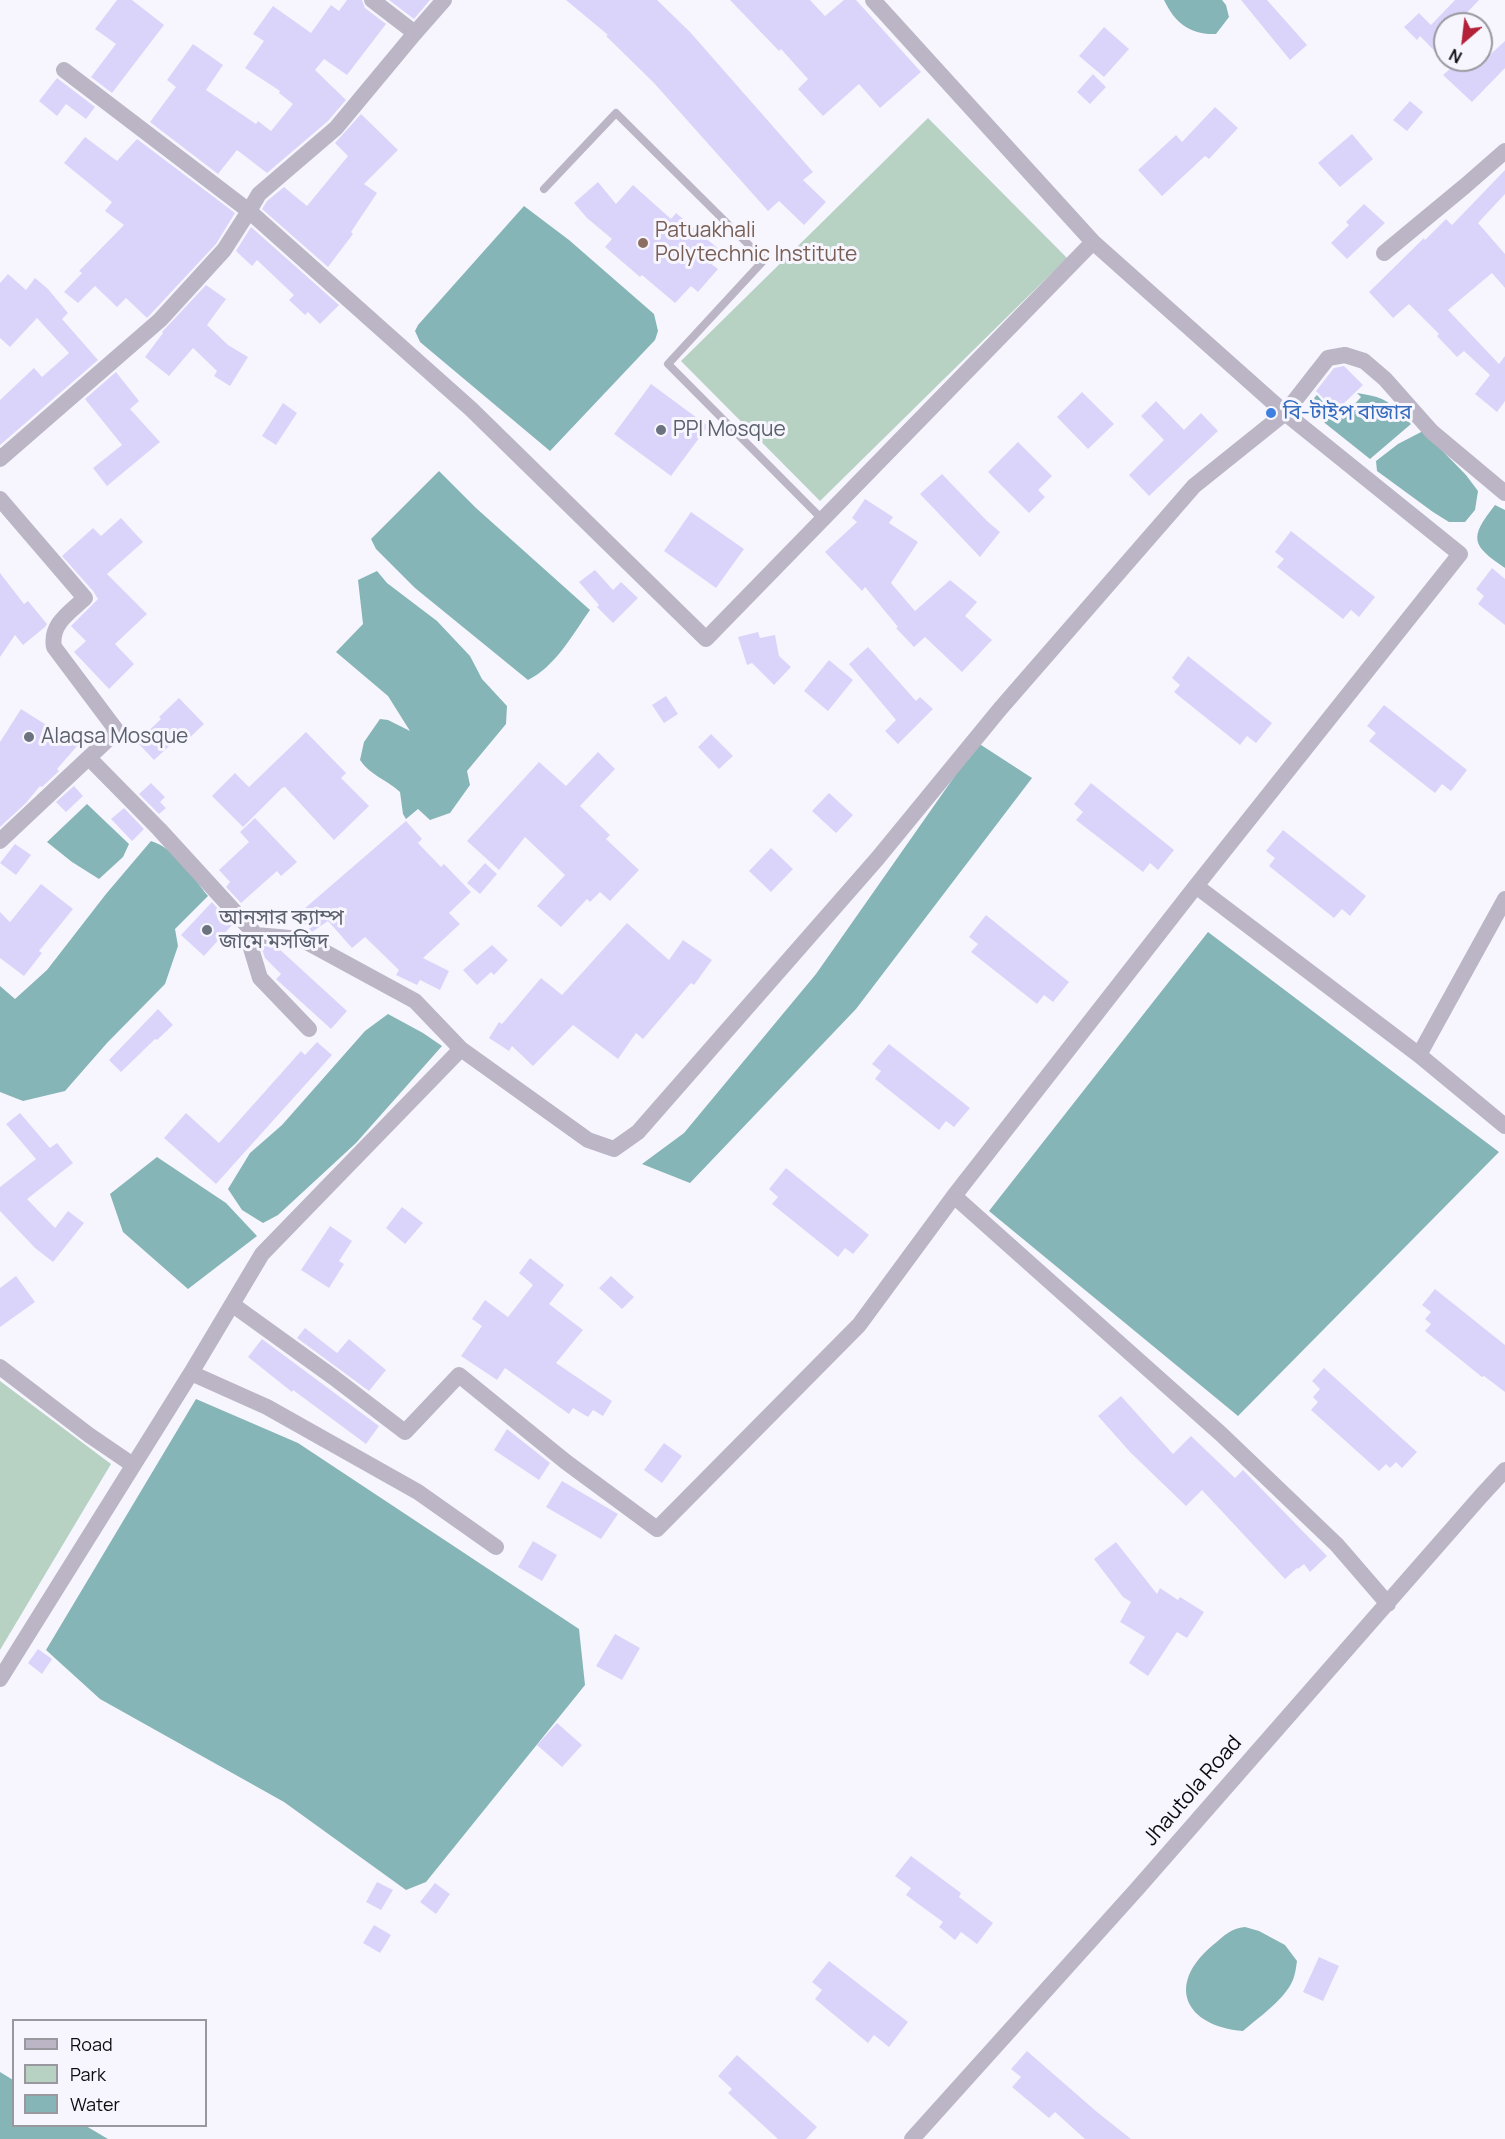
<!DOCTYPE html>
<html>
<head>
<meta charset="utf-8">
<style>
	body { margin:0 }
	#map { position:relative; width:1505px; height:2139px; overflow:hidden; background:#f7f6fe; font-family:Manrope,sans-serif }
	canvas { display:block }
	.legend { position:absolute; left:12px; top:2019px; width:195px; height:108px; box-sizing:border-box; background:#f7f6fe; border:2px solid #99989f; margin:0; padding:8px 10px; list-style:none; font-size:18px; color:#0d0c10 }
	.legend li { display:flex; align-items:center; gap:12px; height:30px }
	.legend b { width:30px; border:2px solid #99989f }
	.north { position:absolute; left:1433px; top:12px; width:60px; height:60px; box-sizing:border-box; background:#f7f6fe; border:2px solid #99989f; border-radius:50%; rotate:208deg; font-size:16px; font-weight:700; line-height:24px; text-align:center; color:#0d0c10 }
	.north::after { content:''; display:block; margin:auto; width:21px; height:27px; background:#b32038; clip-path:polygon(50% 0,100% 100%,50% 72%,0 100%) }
</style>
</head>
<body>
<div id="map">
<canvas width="1505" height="2139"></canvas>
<ul class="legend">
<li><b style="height:8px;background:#bbb5c5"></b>Road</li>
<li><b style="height:16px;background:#b7d2c3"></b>Park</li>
<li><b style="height:16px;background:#85b5b7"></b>Water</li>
</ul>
<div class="north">N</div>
</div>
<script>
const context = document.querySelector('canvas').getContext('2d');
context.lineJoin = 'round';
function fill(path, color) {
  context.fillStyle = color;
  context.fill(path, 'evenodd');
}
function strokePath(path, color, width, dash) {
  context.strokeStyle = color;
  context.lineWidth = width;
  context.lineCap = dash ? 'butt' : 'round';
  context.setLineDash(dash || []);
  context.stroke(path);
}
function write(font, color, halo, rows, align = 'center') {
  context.font = font + ' Manrope,"Noto Sans Bengali",sans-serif';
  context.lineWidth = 6;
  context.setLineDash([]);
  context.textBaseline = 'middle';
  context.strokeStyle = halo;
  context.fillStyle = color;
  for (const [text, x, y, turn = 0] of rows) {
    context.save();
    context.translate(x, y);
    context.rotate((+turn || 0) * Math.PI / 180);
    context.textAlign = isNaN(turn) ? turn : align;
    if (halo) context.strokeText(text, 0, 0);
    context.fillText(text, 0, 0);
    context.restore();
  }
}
const green = new Path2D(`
	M 928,118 L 1067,258 L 820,501 L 681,361 Z
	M 0,1381 L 111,1464 L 0,1650 Z`);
const water = new Path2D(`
	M 1164,0 L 1222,0 L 1226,5 L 1229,17 L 1216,34 C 1190,35 1175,23 1164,0 Z
	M 524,206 L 569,240 L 654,314 L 658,331 L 655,340 L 550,451 L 420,342 L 415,331 L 418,325 Z
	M 1357,393 C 1391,398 1388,403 1411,424 L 1370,459 L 1326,424 L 1307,405 L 1317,395 L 1334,415 L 1338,416 L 1350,404 L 1353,406 L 1361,397 Z
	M 1423,431 L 1466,475 L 1478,491 L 1475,510 L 1465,522 L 1449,522 L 1433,512 L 1377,471 L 1376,461 L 1398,444 Z
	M 439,471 L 476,508 L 590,610 C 573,634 555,667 528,680 L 415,588 L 376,549 L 371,539 Z
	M 1495,505 L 1505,510 L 1505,568 C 1471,545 1469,538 1495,505 Z
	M 377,571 L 387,583 L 437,621 L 470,656 L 482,679 L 507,706 L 506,724 L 467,771 L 470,785 L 450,813 L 430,820 L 418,809 L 406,819 L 403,814 L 400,792 C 387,780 370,775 360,760 L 364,742 L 380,719 L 388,720 L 410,731 L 388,696 L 336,652 L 363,624 L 358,580 Z
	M 978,743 L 1032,778 L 856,1009 L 690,1183 L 642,1164 L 684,1133 L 816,974 Z
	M 87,804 L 129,844 L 123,857 L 99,879 L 72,862 L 47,842 Z
	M 151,841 C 176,849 192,876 208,896 L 175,929 L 178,946 L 165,984 L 107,1043 L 65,1091 L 23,1101 L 0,1092 L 0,986 L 15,999 L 47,970 L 106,894 Z
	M 1208,932 L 1499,1152 L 1238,1416 L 989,1211 Z
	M 388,1014 L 423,1033 L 442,1046 L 356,1143 L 278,1215 L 263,1223 L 242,1210 L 228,1189 L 250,1153 L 282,1125 L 365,1031 Z
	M 157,1157 L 226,1203 L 257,1236 L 188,1289 L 123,1232 L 110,1194 Z
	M 196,1399 L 298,1443 L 579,1629 L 585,1685 L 426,1882 L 406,1890 L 284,1802 L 100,1699 L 46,1650 Z
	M 1245,1927 L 1259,1931 L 1285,1945 L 1297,1961 C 1296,1968 1295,1977 1291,1984 C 1282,2001 1258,2018 1243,2031 C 1185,2026 1165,1985 1213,1945 C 1224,1936 1231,1928 1245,1927 Z
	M 0,2072 L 13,2080 L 14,2126 L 86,2126 L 108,2139 L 0,2139 Z`);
const building = new Path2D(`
	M 117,0 L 132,0 L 164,25 L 112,93 L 91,77 L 116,44 L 95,29 Z
	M 347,0 L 362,0 L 365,8 L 386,24 L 347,75 L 324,59 L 315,70 L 346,100 L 328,121 L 267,173 L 237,150 L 218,174 L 150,122 L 176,87 L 167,80 L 193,44 L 223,65 L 206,90 L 256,124 L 258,121 L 271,131 L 293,104 L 279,93 L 280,91 L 245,68 L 264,41 L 253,34 L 273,6 L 311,33 L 331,5 L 339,11 Z
	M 389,0 L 430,0 L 414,19 Z
	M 566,0 L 657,0 L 690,32 L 813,172 L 803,180 L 826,202 L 804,225 L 779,201 L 768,211 L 654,83 L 606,36 L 608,35 Z
	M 730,0 L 810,0 L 825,16 L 844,0 L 856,0 L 921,72 L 880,108 L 859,84 L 823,116 L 798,89 L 808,79 L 781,49 L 779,51 Z
	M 1241,0 L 1267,0 L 1307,45 L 1290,60 Z
	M 1455,0 L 1479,0 L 1456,24 L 1445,24 L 1445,60 L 1484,60 L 1505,41 L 1505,68 L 1472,102 L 1443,75 L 1451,68 L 1420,36 L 1417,40 L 1404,27 L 1419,13 L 1431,25 Z
	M 1104,27 L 1129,49 L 1104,77 L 1079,56 Z
	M 1093,74 L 1106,87 L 1090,104 L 1077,92 Z
	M 57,78 L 95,107 L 86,119 L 66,104 L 57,116 L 39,101 Z
	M 1410,101 L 1423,112 L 1407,131 L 1393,120 Z
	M 1215,107 L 1238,128 L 1209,159 L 1205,156 L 1162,196 L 1138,170 L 1176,135 L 1182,142 Z
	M 361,114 L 398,150 L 364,184 L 377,193 L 351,232 L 353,234 L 328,267 L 262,209 L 267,201 L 284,187 L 307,206 L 348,156 L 335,143 Z
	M 1352,134 L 1373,159 L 1340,187 L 1318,163 Z
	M 85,137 L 117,161 L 137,139 L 235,213 L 216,244 L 147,318 L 126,298 L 117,307 L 95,286 L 78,303 L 64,292 L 82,273 L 79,271 L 124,225 L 105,211 L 112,202 L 64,163 Z
	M 1505,170 L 1505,194 L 1478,223 L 1505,254 L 1505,288 L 1492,273 L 1448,310 L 1499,364 L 1505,356 L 1505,401 L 1497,412 L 1475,394 L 1490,375 L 1464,351 L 1457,357 L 1437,336 L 1439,334 L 1409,304 L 1393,318 L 1369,292 L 1424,238 L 1425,240 L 1446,219 L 1452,225 Z
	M 598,182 L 616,204 L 633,185 L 671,219 L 676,213 L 721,251 L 710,263 L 718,269 L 698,292 L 691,286 L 675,303 L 642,275 L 640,277 L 605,247 L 612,239 L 587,218 L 574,203 Z
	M 1364,204 L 1385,223 L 1347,259 L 1331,243 L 1349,225 L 1346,222 Z
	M 251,227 L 339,305 L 320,324 L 308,312 L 305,315 L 289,300 L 294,295 L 257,260 L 252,266 L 236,251 Z
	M 8,274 L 26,290 L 35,278 L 48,289 L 68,313 L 62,319 L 98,360 L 0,445 L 0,400 L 34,368 L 42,377 L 69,353 L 37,318 L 10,347 L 0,338 L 0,283 Z
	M 206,285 L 226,299 L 207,325 L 228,345 L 248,357 L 230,386 L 214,376 L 217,371 L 193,348 L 169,376 L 145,357 L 163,333 L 162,332 Z
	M 1344,366 L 1363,385 L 1336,411 L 1316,391 L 1334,368 Z
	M 116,372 L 139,401 L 130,409 L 160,442 L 107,486 L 93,468 L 122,445 L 85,399 Z
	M 651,384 L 708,426 L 671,476 L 614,434 Z
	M 1082,392 L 1114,424 L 1088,449 L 1057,417 Z
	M 1156,401 L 1184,430 L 1201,413 L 1218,431 L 1149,496 L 1129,475 L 1164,440 L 1141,416 Z
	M 283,403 L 297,413 L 276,445 L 262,436 Z
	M 1018,442 L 1052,476 L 1038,490 L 1045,497 L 1029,513 L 988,472 Z
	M 942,474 L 987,521 L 1000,532 L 980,557 L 920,494 Z
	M 865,499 L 893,517 L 889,523 L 918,542 L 891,583 L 915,611 L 950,580 L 977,602 L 965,616 L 992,640 L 962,672 L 925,637 L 914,647 L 896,628 L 898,627 L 865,587 L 862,591 L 825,552 L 857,522 L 852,518 Z
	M 691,512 L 744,549 L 716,588 L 664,551 Z
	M 121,518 L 143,542 L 107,574 L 147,614 L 115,644 L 134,664 L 109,689 L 74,652 L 86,641 L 71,626 L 98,599 L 93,591 L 62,556 L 93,528 L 101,536 Z
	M 1291,531 L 1375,597 L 1359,617 L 1351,610 L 1343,619 L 1277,567 L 1284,559 L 1275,552 Z
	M 1492,568 L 1505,579 L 1505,625 L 1478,604 L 1484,596 L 1476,589 Z
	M 595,570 L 613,590 L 621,582 L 638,598 L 613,623 L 597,607 L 599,605 L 579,582 Z
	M 0,573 L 24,604 L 28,601 L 47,624 L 45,627 L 23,645 L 15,635 L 0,657 Z
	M 758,632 L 760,638 L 775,635 L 779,656 L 791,667 L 774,685 L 752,663 L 747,665 L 738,637 Z
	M 868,647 L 916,701 L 920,697 L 933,709 L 898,744 L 885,731 L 896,720 L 849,664 Z
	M 1188,656 L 1272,723 L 1256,743 L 1247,736 L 1240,745 L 1174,692 L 1180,685 L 1172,678 Z
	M 829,660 L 853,680 L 828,711 L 804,691 Z
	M 666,696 L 678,714 L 664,723 L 652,705 Z
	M 179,698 L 204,724 L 184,743 L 179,737 L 154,760 L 137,742 L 161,719 L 159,717 Z
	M 1384,705 L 1467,770 L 1451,791 L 1442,784 L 1435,793 L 1369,741 L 1376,733 L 1367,726 Z
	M 21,709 L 78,745 L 57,769 L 59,771 L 42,787 L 40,786 L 26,803 L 0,827 L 0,742 Z
	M 306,732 L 346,773 L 341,778 L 369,806 L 334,840 L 285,787 L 282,788 L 243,827 L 212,796 L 235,773 L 249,787 Z
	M 711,734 L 733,756 L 719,769 L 698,747 Z
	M 598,752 L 615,769 L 580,806 L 610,835 L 606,839 L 639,870 L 610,901 L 600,892 L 590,902 L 587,899 L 561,927 L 537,906 L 565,875 L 525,837 L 499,870 L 467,841 L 539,762 L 566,786 Z
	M 151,783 L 165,797 L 160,802 L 166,808 L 159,814 L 139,794 Z
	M 1091,783 L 1174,850 L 1158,870 L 1150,863 L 1143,872 L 1076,820 L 1083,812 L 1074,804 Z
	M 74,786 L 83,796 L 66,812 L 56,802 Z
	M 829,793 L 853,815 L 836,833 L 812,811 Z
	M 124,808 L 144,829 L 132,841 L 111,819 Z
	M 255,818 L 297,862 L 281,876 L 277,871 L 241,903 L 226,887 L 230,882 L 219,870 L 249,842 L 240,832 Z
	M 406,821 L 422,839 L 418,843 L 441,867 L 444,864 L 471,892 L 449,913 L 460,924 L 423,958 L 449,971 L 440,990 L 420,980 L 417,985 L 396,975 L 399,970 L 365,937 L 352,948 L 328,921 L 312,932 L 297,915 Z
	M 1283,830 L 1366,896 L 1350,916 L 1342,909 L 1334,918 L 1269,866 L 1275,858 L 1266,851 Z
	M 15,844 L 31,855 L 16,875 L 0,863 Z
	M 771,848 L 793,869 L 771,892 L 749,871 Z
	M 485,863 L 497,874 L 480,894 L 467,883 Z
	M 41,884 L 73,909 L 39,951 L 42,953 L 24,976 L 0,958 L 0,912 L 10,922 Z
	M 212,902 L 232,925 L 204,956 L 181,935 Z
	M 986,915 L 1069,982 L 1053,1002 L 1044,995 L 1037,1004 L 971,952 L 978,944 L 969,937 Z
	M 627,923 L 669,960 L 683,940 L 712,960 L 694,985 L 691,983 L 643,1039 L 636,1033 L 618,1059 L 573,1025 L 533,1066 L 512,1046 L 509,1051 L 489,1038 L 499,1022 L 502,1024 L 541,978 L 562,995 Z
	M 492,945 L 508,960 L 494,975 L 491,972 L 477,985 L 463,970 Z
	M 261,946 L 277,947 L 347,1011 L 331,1029 L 276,979 L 281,974 L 265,958 Z
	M 158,1009 L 173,1025 L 157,1040 L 155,1039 L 121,1072 L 109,1060 Z
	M 317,1042 L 332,1055 L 216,1184 L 164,1138 L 186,1113 L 219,1143 L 301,1051 L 305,1055 Z
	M 889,1044 L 970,1108 L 954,1127 L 946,1121 L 939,1130 L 875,1079 L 881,1071 L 872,1064 Z
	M 20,1113 L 50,1148 L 57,1143 L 73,1163 L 27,1199 L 55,1228 L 68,1211 L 84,1223 L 53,1262 L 35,1248 L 0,1211 L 0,1187 L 36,1159 L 6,1124 Z
	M 786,1168 L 869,1235 L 853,1254 L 845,1248 L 838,1257 L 772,1204 L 778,1197 L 769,1189 Z
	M 402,1207 L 423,1223 L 405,1244 L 386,1228 Z
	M 330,1226 L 352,1241 L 339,1261 L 344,1264 L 329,1288 L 301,1270 Z
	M 530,1258 L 564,1285 L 549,1304 L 583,1330 L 556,1363 L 612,1401 L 603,1416 L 593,1410 L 588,1417 L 573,1408 L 569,1414 L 505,1368 L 497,1380 L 461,1356 L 482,1326 L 472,1319 L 485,1300 L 508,1317 L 533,1285 L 519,1273 Z
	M 16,1276 L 35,1302 L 0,1327 L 0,1288 Z
	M 611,1276 L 634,1297 L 622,1309 L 599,1288 Z
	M 1435,1289 L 1505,1345 L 1505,1392 L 1484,1376 L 1482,1377 L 1425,1331 L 1431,1324 L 1425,1319 L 1431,1312 L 1422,1305 Z
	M 305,1328 L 337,1353 L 349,1339 L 386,1370 L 369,1391 L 297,1338 Z
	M 262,1339 L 379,1426 L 366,1444 L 293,1390 L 292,1392 L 248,1357 Z
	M 1324,1368 L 1417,1452 L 1402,1468 L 1396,1462 L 1390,1468 L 1386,1464 L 1379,1471 L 1311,1410 L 1318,1402 L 1313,1397 L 1320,1389 L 1312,1381 Z
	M 1121,1396 L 1173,1454 L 1191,1436 L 1235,1478 L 1243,1470 L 1327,1556 L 1310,1572 L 1304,1564 L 1298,1569 L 1297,1568 L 1285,1579 L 1202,1490 L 1186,1506 L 1130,1452 L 1098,1416 Z
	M 507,1429 L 550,1463 L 539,1480 L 494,1450 Z
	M 664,1443 L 682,1456 L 662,1483 L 644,1470 Z
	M 562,1481 L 618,1514 L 601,1539 L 546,1507 Z
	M 533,1541 L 557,1555 L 542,1581 L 518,1567 Z
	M 1116,1542 L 1157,1594 L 1160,1588 L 1178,1600 L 1180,1597 L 1204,1612 L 1187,1638 L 1177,1632 L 1148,1676 L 1129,1663 L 1145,1637 L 1120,1622 L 1131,1602 L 1123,1597 L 1094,1559 Z
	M 615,1634 L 640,1648 L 622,1680 L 596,1666 Z
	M 38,1649 L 52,1659 L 42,1674 L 28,1663 Z
	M 557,1723 L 582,1745 L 562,1767 L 537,1745 Z
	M 911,1856 L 961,1893 L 959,1897 L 993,1923 L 977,1944 L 961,1932 L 955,1940 L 939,1927 L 943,1922 L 906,1895 L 911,1888 L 895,1876 Z
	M 377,1882 L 393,1890 L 381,1910 L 366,1902 Z
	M 435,1883 L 450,1894 L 436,1914 L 420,1902 Z
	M 374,1925 L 391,1935 L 380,1953 L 363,1943 Z
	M 1319,1957 L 1339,1966 L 1323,2001 L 1303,1992 Z
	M 829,1961 L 908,2022 L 889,2047 L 874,2035 L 868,2043 L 815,1999 L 822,1990 L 812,1982 Z
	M 1027,2051 L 1097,2112 L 1131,2139 L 1085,2139 L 1055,2112 L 1049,2118 L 1012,2087 L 1021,2077 L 1011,2069 Z
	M 737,2055 L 817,2127 L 806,2139 L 778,2139 L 728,2093 L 732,2089 L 718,2076 Z`);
const service = new Path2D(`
	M 544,189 L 616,113 L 764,260 L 668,364 L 823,520`);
const minor = new Path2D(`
	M 372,0 L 415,33 L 336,128 L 259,194 L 249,211 L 471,409 L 706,639 L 1093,242 L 1285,413 L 1460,554 L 1196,886 L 1419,1055 L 1505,1126
	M 873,0 L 1093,242
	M 415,33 L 444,0
	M 1384,253 L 1465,186 L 1505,151
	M 0,459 L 160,320 L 224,250 L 249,211 L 64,70
	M 0,499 L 85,598 C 69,613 50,624 54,647 L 117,731 L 0,841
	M 89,758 L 159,829 L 256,935 L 301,939 L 415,1001 L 461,1049 L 588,1140 L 614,1149 L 638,1132 L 877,859 L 1000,709 L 1194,486 L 1285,413 L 1328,358 L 1345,355 L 1364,361 L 1385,379 L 1432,432 L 1505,493
	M 1196,886 L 954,1196 L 1221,1434 L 1337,1545 L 1388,1604
	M 256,935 L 250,945 L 260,978 L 309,1029
	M 1419,1055 L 1505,899
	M 233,1305 L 333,1377 L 405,1432 L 459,1375 L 566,1462 L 657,1529 L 859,1325 L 954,1196
	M 0,1367 L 89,1435 L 133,1465
	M 191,1373 L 262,1254 L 461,1049
	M 0,1679 L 191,1373 L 267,1407 L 418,1492 L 496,1547
	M 912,2139 L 1137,1889 L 1481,1496 L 1505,1470`);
const markers = [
	[643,243,6,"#8d6e63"],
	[1271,413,6,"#3f7fe0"],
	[661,430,6,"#6b7280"],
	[29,737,6,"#6b7280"],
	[207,930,6,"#6b7280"]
];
const educationNames = [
	["Patuakhali",655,231],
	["Polytechnic Institute",655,255]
];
const shopNames = [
	["বি-টাইপ বাজার",1283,413]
];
const worshipNames = [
	["PPI Mosque",673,430],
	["Alaqsa Mosque",41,737],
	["আনসার ক্যাম্প",219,918],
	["জামে মসজিদ",219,942]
];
const streetNames = [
	["Jhautola Road",1193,1791,-49]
];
fill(green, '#b7d2c3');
fill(water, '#85b5b7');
fill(building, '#dbd4fa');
strokePath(service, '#bbb5c5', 8);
strokePath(minor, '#bbb5c5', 16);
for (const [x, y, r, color] of markers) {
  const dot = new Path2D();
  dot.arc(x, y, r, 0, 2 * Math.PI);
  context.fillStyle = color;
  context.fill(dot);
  strokePath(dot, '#f7f6fe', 2);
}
write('21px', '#785e54', '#f7f6fe', educationNames, 'left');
write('21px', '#366cbe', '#f7f6fe', shopNames, 'left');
write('21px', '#5b616d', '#f7f6fe', worshipNames, 'left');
write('21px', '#0d0c10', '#f7f6fe', streetNames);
</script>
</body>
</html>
